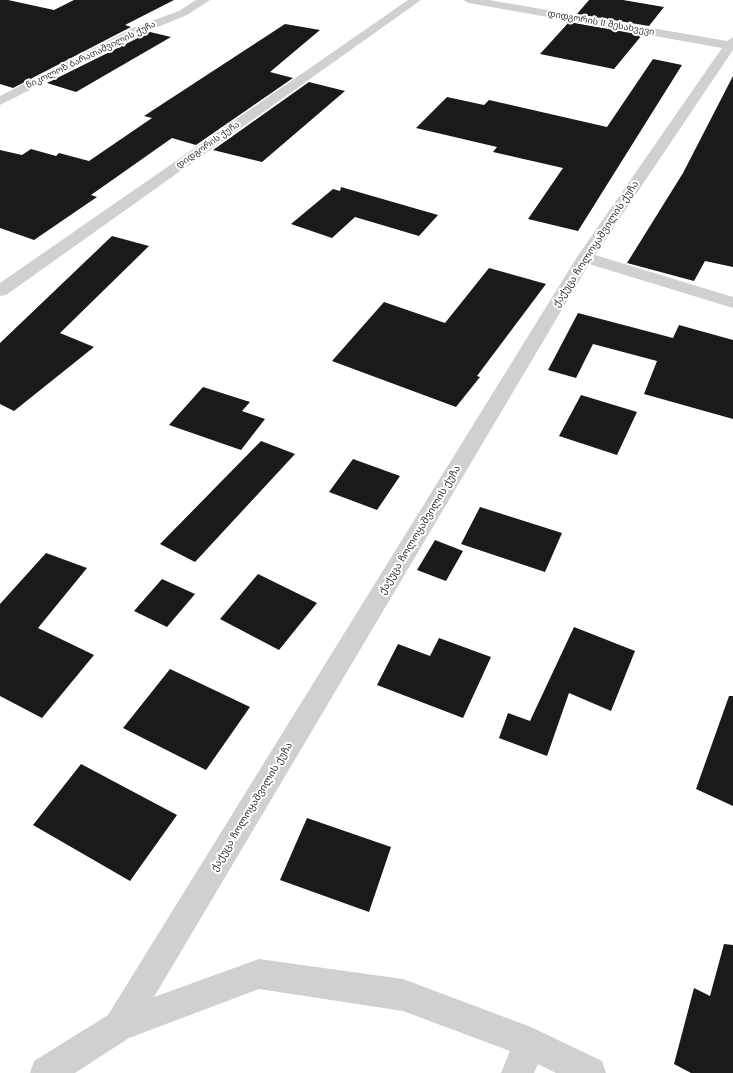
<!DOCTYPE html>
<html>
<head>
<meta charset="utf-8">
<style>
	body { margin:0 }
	canvas { display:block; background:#fff }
</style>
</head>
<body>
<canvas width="733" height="1073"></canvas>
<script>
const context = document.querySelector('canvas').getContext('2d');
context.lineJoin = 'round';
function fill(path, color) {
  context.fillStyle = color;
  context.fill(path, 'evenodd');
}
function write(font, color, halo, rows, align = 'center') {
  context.font = font + ' Helvetica,"Noto Sans Georgian",sans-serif';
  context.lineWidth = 4;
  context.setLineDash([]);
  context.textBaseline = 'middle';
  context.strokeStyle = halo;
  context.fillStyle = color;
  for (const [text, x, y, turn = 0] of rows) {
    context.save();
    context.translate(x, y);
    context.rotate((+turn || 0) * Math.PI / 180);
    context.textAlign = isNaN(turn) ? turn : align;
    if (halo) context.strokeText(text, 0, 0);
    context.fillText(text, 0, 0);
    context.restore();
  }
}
const building = new Path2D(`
	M 0,0 L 8,0 L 54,10 L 74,0 L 174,0 L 125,25 L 131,27 L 13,88 L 0,84 Z
	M 589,0 L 623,0 L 664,7 L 649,26 L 577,14 Z
	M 569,22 L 642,35 L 614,69 L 540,54 Z
	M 285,24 L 320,30 L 270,72 L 293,78 L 196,145 L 172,138 L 91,195 L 97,197 L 34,240 L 0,228 L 0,150 L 22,155 L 31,149 L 56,156 L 59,153 L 89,161 L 152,118 L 144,116 Z
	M 150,32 L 171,37 L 76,92 L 47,83 Z
	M 653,59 L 682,65 L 578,231 L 528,219 L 563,168 L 493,152 L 497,147 L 416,128 L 447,97 L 484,105 L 489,100 L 607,127 Z
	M 733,76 L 733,267 L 705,261 L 694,281 L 627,263 L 683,173 Z
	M 309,82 L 345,91 L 262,162 L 213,150 Z
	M 341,187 L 438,215 L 419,236 L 355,217 L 332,238 L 291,224 L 333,189 L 340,191 Z
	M 112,236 L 149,246 L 60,333 L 94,347 L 14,411 L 0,404 L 0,343 Z
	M 489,268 L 546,284 L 477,376 L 480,377 L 456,407 L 332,361 L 384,302 L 445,323 Z
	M 578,313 L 673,338 L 679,325 L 733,340 L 733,419 L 644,394 L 657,361 L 593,344 L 576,378 L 548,370 Z
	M 203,387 L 250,402 L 242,411 L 265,419 L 241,450 L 169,425 Z
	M 581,395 L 637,412 L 617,455 L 559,436 Z
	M 261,441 L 295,454 L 195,562 L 160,544 Z
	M 353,459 L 400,476 L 377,510 L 329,492 Z
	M 480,507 L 562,533 L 545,572 L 461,544 Z
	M 435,540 L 463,551 L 446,581 L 417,570 Z
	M 46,553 L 87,568 L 38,628 L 94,655 L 42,718 L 0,696 L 0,604 Z
	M 258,574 L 317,603 L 279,650 L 220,619 Z
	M 162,579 L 195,594 L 167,627 L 134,611 Z
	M 574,627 L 635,651 L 611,711 L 569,693 L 547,756 L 499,738 L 508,713 L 530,721 Z
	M 439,638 L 491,657 L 463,718 L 377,685 L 398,644 L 430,656 Z
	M 170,669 L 250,707 L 206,770 L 123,728 Z
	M 729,696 L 733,696 L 733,806 L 696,789 Z
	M 81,764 L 177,815 L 130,881 L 33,825 Z
	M 307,818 L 391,847 L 369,912 L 280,880 Z
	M 724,944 L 733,945 L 733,1073 L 691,1073 L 674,1064 L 694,988 L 710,996 Z`);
const minor = new Path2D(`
	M 196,0 L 210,0 L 187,15 L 141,34 L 0,105 L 0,96 L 133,28 L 179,11 Z
	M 408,0 L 421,0 L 6,295 L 0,296 L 0,283 Z
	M 463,0 L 489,0 L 727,41 L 733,37 L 733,50 L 595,255 L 733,297 L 733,308 L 589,264 L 154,997 L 259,959 L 403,979 L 531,1027 L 602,1061 L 606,1073 L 556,1073 L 538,1064 L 534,1073 L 501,1073 L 510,1051 L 403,1011 L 259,989 L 129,1038 L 75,1073 L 30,1073 L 34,1061 L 108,1015 L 577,257 L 722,48 L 469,3 Z`);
const farStreetnames = [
	["დიდგორის II შესახვევი",601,23,10],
	["ნიკოლოზ ბარათაშვილის ქუჩა",91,55,-26],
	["დიდგორის ქუჩა",208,145,-35]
];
const streetNames = [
	["ქაქუცა ჩოლოყაშვილის ქუჩა",596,244,-57],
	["ქაქუცა ჩოლოყაშვილის ქუჩა",420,530,-59],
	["ქაქუცა ჩოლოყაშვილის ქუჩა",252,807,-59]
];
fill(building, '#1a1a1a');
fill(minor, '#d0d0d0');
write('9px', '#333', '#fff', farStreetnames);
write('10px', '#333', '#fff', streetNames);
</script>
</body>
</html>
